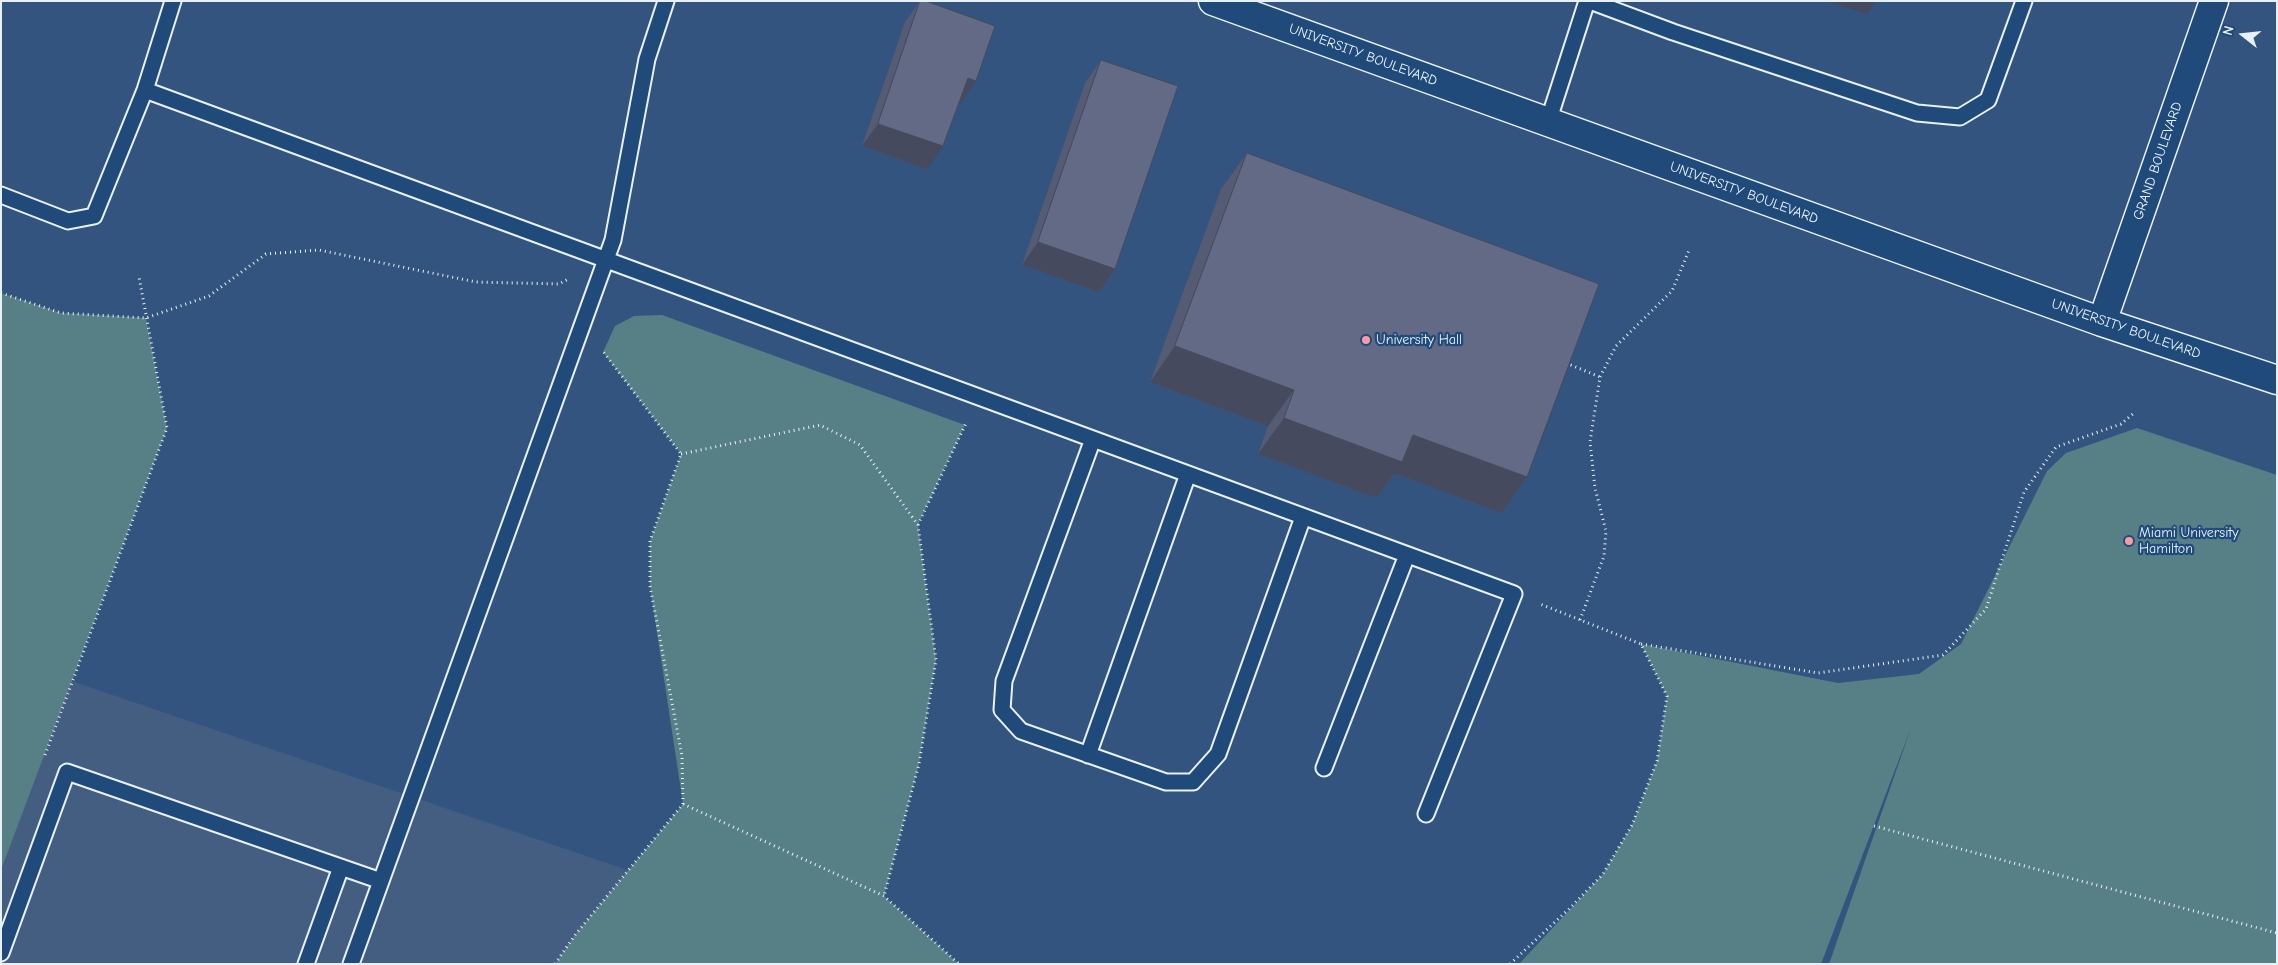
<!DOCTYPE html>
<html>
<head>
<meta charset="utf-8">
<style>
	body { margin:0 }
	#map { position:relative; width:2278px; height:965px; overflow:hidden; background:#33547e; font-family:"Comic Neue",sans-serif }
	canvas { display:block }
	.frame { position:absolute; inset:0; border:2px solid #e8f1f8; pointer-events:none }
	.north { position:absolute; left:2218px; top:10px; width:50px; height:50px; -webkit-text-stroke:4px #1f4a7a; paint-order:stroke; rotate:286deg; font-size:14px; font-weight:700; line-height:20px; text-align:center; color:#e8f1f8 }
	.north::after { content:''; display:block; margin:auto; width:18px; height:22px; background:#e8f1f8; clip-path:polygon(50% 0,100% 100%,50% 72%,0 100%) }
</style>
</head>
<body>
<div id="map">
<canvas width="2278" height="965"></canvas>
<div class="frame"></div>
<div class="north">N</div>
</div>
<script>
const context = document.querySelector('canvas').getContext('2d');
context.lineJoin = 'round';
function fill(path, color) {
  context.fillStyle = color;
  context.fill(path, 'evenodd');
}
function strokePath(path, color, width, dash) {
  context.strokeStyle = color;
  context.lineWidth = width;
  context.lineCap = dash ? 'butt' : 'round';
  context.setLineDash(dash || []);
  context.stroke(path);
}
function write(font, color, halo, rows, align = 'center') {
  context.font = font + ' "Comic Neue",sans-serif';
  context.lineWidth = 4.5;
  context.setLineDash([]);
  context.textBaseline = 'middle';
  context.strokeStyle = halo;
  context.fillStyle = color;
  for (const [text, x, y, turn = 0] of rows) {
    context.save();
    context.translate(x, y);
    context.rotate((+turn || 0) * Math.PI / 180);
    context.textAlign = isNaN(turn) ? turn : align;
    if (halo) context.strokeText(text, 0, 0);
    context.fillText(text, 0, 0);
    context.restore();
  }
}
const built = new Path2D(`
	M 30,667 L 904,964 L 1,964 L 1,686 Z`);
const green = new Path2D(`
	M 1,293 L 61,313 L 146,318 L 167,428 L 1,870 Z
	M 662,315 L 965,425 L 918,525 L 936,660 L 919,764 L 884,896 L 959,964 L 555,964 L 575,935 L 683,804 L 650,586 L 650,541 L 681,454 L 603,352 L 615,326 L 634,316 Z
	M 2137,428 L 2277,475 L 2277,964 L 1829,964 L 1911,728 L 1821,964 L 1519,964 L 1603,874 L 1632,825 L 1657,761 L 1667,696 L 1641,644 L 1838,683 L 1919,674 L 1961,644 L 2047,471 L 2066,453 Z`);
const path = new Path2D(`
	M 1,293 L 61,313 L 146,318 L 209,296 L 266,254 L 319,250 L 476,282 L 559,284 L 570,278
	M 1566,363 L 1600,377
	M 681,454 L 820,425 L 860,445 L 918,525 L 936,660 L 919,764 L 884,896
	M 918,525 L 967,421
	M 1580,620 L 1604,556 L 1606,531 L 1595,488 L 1590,442 L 1600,377 L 1616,346 L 1672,291 L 1690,248
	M 1641,644 L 1818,673 L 1943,655 L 1986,609 L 2024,492 L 2056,447 L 2121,424 L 2134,413
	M 45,755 L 167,428 L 139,277
	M 683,804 L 884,896 L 959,964
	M 1874,826 L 2277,933
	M 555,964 L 575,935 L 683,804 L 682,756 L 650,586 L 650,541 L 681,454 L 602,350
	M 1510,964 L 1570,908 L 1603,874 L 1632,825 L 1657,761 L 1667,696 L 1641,644 L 1540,604`);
const lane = new Path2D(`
	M 1590,1 L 1673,32 L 1917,113 L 1960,117 L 1988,100 L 2024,1
	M 145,90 L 1514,594 L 1426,814
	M 1548,122 L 1587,1
	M 1,195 L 68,221 L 94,216 L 145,90 L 173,1
	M 1093,439 L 1004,681 L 1002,710 L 1021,731 L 1166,782 L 1193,782 L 1218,754 L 1303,517
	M 1088,755 L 1188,474
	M 1324,768 L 1407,555
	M 1,953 L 67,772 L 381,881
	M 306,964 L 341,867
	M 351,964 L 613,240 L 647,59 L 666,1`);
const secondary = new Path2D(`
	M 1213,1 L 2102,322 L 2277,380
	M 2102,322 L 2214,1`);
const wall = new Path2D(`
	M 920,1 L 926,1 L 960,104 L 959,104 L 927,169 L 862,146 L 905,22 Z
	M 1101,60 L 1115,269 L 1099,292 L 1022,265 L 1085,83 Z
	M 1247,153 L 1527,477 L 1502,513 L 1394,473 L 1377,498 L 1258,454 L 1268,426 L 1150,382 L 1221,189 Z`);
const shadedWall = new Path2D(`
	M 1825,1 L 1876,1 L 1867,14 Z
	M 968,78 L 976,81 L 960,104 L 952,101 Z
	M 878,124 L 943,146 L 927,169 L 862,146 Z
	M 1038,242 L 1115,269 L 1099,292 L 1022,265 Z
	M 1175,346 L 1294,390 L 1268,426 L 1150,382 Z
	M 1284,418 L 1413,435 L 1527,477 L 1502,513 L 1394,473 L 1377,498 L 1258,454 Z`);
const building = new Path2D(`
	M 920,1 L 926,1 L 995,26 L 976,81 L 968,78 L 943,146 L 878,124 Z
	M 1101,60 L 1178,86 L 1115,269 L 1038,242 Z
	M 1247,153 L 1599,284 L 1527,477 L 1413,435 L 1402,462 L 1284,418 L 1294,390 L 1175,346 Z`);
const markers = [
	[1366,340,5,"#ff9aa2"],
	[2129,541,5,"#ff9aa2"]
];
const streetNames = [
	["UNIVERSITY BOULEVARD",1363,55,20],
	["GRAND BOULEVARD",2158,161,-71],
	["UNIVERSITY BOULEVARD",1744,193,20],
	["UNIVERSITY BOULEVARD",2126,329,19]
];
const poiNames = [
	["University Hall",1376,340],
	["Miami University",2139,533],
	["Hamilton",2139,549]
];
fill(built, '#445e82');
fill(green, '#577f86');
strokePath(lane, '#e8f1f8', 19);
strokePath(secondary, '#e8f1f8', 31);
strokePath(path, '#e8f1f8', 3, [1, 4]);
strokePath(lane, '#1f4a7a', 15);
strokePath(secondary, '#1f4a7a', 28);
fill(wall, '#545b73');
fill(shadedWall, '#454a5e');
fill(building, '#626a86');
strokePath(building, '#454a5e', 1);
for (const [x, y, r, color] of markers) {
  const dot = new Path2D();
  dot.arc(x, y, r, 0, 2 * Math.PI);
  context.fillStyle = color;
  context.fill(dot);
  strokePath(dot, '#1f4a7a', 2);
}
write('14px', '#e8f1f8', '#1f4a7a', streetNames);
write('14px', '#e8f1f8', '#1f4a7a', poiNames, 'left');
</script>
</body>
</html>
